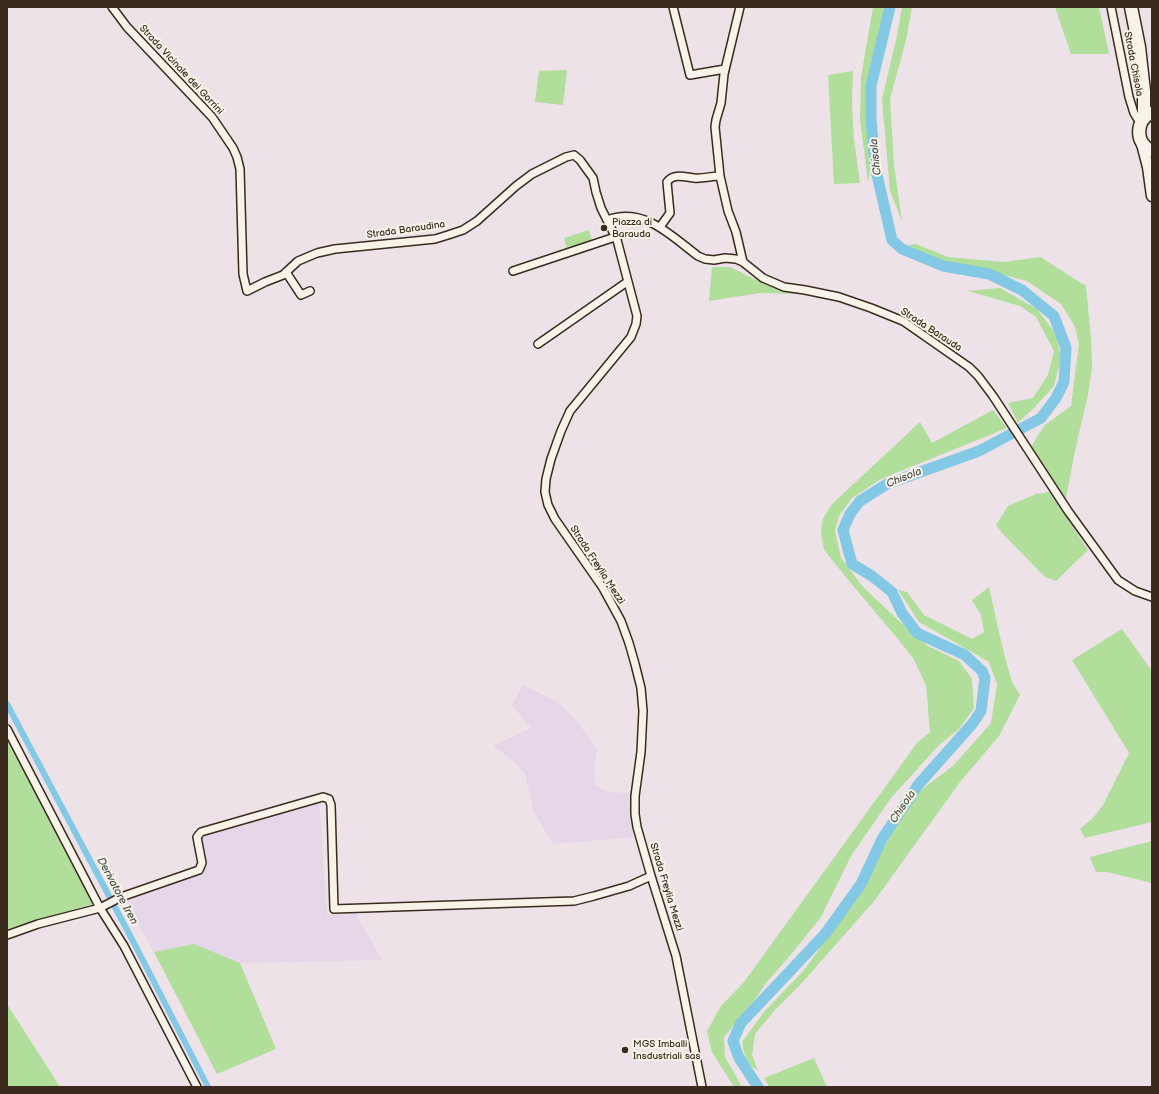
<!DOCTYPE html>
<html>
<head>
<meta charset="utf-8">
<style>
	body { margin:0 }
	#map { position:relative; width:1159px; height:1094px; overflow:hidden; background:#ece2e8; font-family:"Balsamiq Sans",sans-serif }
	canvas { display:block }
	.frame { position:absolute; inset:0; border:8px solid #3b2a1e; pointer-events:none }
</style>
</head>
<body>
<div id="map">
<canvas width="1159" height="1094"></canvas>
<div class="frame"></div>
</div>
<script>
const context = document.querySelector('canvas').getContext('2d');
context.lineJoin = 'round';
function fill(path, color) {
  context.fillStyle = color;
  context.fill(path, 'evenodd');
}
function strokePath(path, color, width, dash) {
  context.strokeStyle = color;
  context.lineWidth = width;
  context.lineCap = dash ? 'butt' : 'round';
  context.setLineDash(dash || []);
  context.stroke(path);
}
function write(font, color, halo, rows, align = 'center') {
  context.font = font + ' "Balsamiq Sans",sans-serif';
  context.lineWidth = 4;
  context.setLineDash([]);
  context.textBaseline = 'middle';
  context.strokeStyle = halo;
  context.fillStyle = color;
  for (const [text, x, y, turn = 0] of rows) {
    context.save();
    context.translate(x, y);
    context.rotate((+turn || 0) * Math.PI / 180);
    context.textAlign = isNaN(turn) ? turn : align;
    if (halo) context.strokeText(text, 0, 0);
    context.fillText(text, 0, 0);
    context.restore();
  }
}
const built = new Path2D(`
	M 523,685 L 556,701 L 575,719 L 597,749 L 594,764 L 595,785 L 607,792 L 629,793 L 633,837 L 553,844 L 533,810 L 531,798 L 525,774 L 512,760 L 493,746 L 531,728 L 512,705 Z
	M 319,800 L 327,915 L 356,914 L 382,960 L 240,963 L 194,944 L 154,952 L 125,900 L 200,873 L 208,865 L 201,836 Z`);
const green = new Path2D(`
	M 873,7 L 885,7 L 868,79 L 866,120 L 871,167 L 868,182 L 860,120 L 861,77 Z
	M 902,7 L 912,7 L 906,40 L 890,99 L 894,165 L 902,221 L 890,191 L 882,99 L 897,36 Z
	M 1055,7 L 1099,7 L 1109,54 L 1071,54 Z
	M 567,70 L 563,105 L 535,102 L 539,71 Z
	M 853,71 L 852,104 L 854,139 L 860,183 L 834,184 L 828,75 Z
	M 589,230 L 592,241 L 567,249 L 564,238 Z
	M 916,244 L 948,257 L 1004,262 L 1040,257 L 1086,286 L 1091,339 L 1092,367 L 1088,395 L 1076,446 L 1065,503 L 1031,447 L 1044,426 L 1071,406 L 1079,344 L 1075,327 L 1061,304 L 1027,281 L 995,273 L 944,263 L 908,245 Z
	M 712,267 L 730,267 L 773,288 L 796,294 L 760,293 L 709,301 Z
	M 1000,288 L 1037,309 L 1056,334 L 1061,357 L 1054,386 L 1035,407 L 1018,423 L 1008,403 L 1033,398 L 1048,375 L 1054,351 L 1036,317 L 1020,306 L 968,291 Z
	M 993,410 L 1007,428 L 881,479 L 852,498 L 839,516 L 835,531 L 841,558 L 863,587 L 898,620 L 928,646 L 959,661 L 972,679 L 974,708 L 959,729 L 939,745 L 891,798 L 851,856 L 821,917 L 794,951 L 766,983 L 753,1003 L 724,1037 L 725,1057 L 742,1087 L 734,1087 L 712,1052 L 707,1031 L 721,1006 L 744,982 L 917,743 L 930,732 L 926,685 L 913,658 L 898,639 L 854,587 L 824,550 L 821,532 L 823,519 L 832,504 L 920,422 L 932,443 Z
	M 1050,492 L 1088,550 L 1056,581 L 1045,577 L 1003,534 L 996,525 L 1008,506 L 1036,494 Z
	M 989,587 L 1004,654 L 1012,682 L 1020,695 L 999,736 L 960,782 L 875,900 L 801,984 L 775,1010 L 755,1034 L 752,1055 L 758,1071 L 746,1062 L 742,1042 L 764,1012 L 805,969 L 845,913 L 904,813 L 922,789 L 953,766 L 991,723 L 997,684 L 989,662 L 919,622 L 898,590 L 907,592 L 924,615 L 972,639 L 984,632 L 981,615 L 972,600 Z
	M 1122,629 L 1152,671 L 1152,822 L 1085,838 L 1080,829 L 1093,818 L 1103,805 L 1129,753 L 1072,660 Z
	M 7,737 L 93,904 L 7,929 Z
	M 1152,841 L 1152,883 L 1107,872 L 1096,872 L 1090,857 Z
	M 194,944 L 240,963 L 276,1049 L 217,1074 L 154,952 Z
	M 7,1004 L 41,1057 L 60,1087 L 7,1087 Z
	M 814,1058 L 827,1087 L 769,1087 L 764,1078 Z`);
const canal = new Path2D(`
	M 7,704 L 134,943 L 208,1087`);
const river = new Path2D(`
	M 758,1087 L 739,1058 L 733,1041 L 741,1023 L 825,934 L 861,884 L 882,839 L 918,785 L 973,723 L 981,711 L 985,678 L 982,671 L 965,655 L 917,633 L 902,613 L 892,592 L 872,576 L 852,564 L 843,530 L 850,514 L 860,501 L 887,484 L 979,451 L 1041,418 L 1056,398 L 1064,382 L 1066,348 L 1054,316 L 1022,290 L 989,274 L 943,266 L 902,249 L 892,240 L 875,166 L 871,119 L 871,86 L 890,7`);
const minor = new Path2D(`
	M 112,7 L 127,27 L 212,117 L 233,148 L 237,157 L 240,169 L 243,274 L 247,291 L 265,282 L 283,275 L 298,261 L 317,253 L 335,249 L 435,239 L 448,235 L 463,230 L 477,221 L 516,186 L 532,174 L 566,157 L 574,155 L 580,160 L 593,178 L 596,192 L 601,208 L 617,240 L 637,316 L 636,324 L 631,337 L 570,411 L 561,431 L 551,459 L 546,479 L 545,492 L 548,505 L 555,519 L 603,588 L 621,621 L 629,643 L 635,664 L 641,688 L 643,711 L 641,752 L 635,796 L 635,814 L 637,827 L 651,876 L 676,956 L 702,1087
	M 673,7 L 690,75 L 725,69
	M 740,7 L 724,74 L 721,103 L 716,120 L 715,127 L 720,176 L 728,211 L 736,232 L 743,262
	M 1111,7 L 1129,97 L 1134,113 L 1137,118 L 1141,122
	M 607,220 C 644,206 671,236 698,256 L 705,259 L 714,260 L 725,258 L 736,259 L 743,262 L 763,278 L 784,287 L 805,290 L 839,297 L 871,308 L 903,321 L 969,367 L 978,376 L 993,396 L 1068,511 L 1118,580 L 1135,591 L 1152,597
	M 660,227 L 670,213 L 667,182 C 673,173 685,177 694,178 C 702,179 712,176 720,176
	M 513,271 L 615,237
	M 286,272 L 301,295 L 310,291
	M 538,344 L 627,282
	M 7,729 L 100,908 L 124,946 L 197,1087
	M 7,935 L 38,924 L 100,908 L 121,897 L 199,870 L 202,863 L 197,837 L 201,832 L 323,797 L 329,799 L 331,805 L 334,909 L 574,901 L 594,896 L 629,886 L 651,876`);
const secondary = new Path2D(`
	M 1142,144 L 1148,167 L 1152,196`);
const primary = new Path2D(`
	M 1131,7 L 1139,47 L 1144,91 L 1144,117
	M 1151,113 C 1135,121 1135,144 1152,151`);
const markers = [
	[604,228,4,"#3b2a1e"],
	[625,1050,4,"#3b2a1e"]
];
const streetNames = [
	["Strada Chisola",1133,64,79],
	["Strada Vicinale dei Gorrini",181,70,47],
	["Strada Baraudina",406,230,-8],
	["Strada Barauda",931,330,33],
	["Strada Freylia Mezzi",597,565,57],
	["Strada Freylia Mezzi",666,887,73]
];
const poiNames = [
	["Piazza di",612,222],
	["Barauda",612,234],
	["MGS Imballi",633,1044],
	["Insdustriali sas",633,1056]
];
const waterNames = [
	["Chisola",876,157,-96],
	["Chisola",904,478,-22],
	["Chisola",903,807,-56],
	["Derivatore Iren",117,891,62]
];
fill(built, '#e5d6e8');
fill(green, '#b2de9c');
strokePath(canal, '#83c8e4', 6);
strokePath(river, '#83c8e4', 11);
strokePath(minor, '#3b2a1e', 10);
strokePath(secondary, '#3b2a1e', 13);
strokePath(primary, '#3b2a1e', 15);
strokePath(minor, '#f7f3e8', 7);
strokePath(secondary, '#f7f3e8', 10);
strokePath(primary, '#f7f3e8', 12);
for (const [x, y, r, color] of markers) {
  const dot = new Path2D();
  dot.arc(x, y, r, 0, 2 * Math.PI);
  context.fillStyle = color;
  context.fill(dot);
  strokePath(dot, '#f7f3e8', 1.5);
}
write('10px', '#3b2a1e', '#f7f3e8', streetNames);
write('10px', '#3b2a1e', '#f7f3e8', poiNames, 'left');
write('italic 11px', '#4d5250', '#f7f3e8', waterNames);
</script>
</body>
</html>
